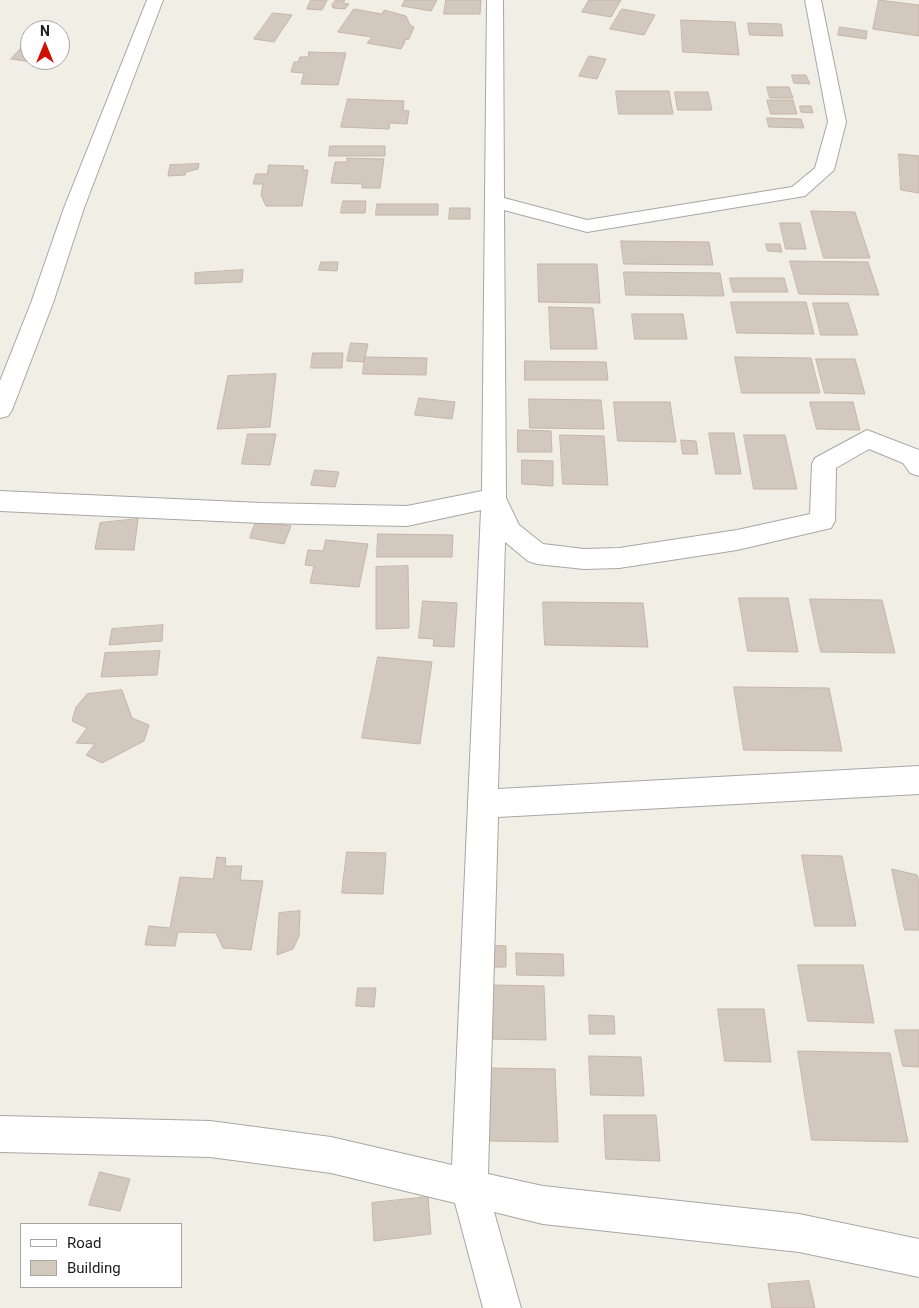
<!DOCTYPE html>
<html>
<head>
<meta charset="utf-8">
<style>
	body { margin:0 }
	#map { position:relative; width:919px; height:1308px; overflow:hidden; background:#f1eee5; font-family:Roboto,sans-serif }
	canvas { display:block }
	.legend { position:absolute; left:20px; top:1223px; width:162px; height:65px; box-sizing:border-box; background:#fff; border:1px solid #a6a6a6; margin:0; padding:6px 9px; list-style:none; font-size:15px; color:#202020 }
	.legend li { display:flex; align-items:center; gap:10px; height:25px }
	.legend b { width:25px; border:1px solid #a6a6a6 }
	.north { position:absolute; left:20px; top:20px; width:50px; height:50px; box-sizing:border-box; background:#fff; border:1px solid #a6a6a6; border-radius:50%; rotate:0deg; font-size:14px; font-weight:700; line-height:20px; text-align:center; color:#202020 }
	.north::after { content:''; display:block; margin:auto; width:18px; height:22px; background:#cf1000; clip-path:polygon(50% 0,100% 100%,50% 72%,0 100%) }
</style>
</head>
<body>
<div id="map">
<canvas width="919" height="1308"></canvas>
<ul class="legend">
<li><b style="height:6px;background:#fff"></b>Road</li>
<li><b style="height:14px;background:#d2c8bd"></b>Building</li>
</ul>
<div class="north">N</div>
</div>
<script>
const context = document.querySelector('canvas').getContext('2d');
context.lineJoin = 'round';
function fill(path, color) {
  context.fillStyle = color;
  context.fill(path, 'evenodd');
}
function strokePath(path, color, width, dash) {
  context.strokeStyle = color;
  context.lineWidth = width;
  context.lineCap = dash ? 'butt' : 'round';
  context.setLineDash(dash || []);
  context.stroke(path);
}
const building = new Path2D(`
	M 311,0 L 327,0 L 322,10 L 307,9 Z
	M 336,0 L 345,0 L 343,3 L 349,4 L 345,9 L 333,8 L 332,5 Z
	M 405,0 L 437,0 L 431,11 L 402,6 Z
	M 446,0 L 481,0 L 480,14 L 444,14 Z
	M 589,0 L 621,0 L 611,17 L 582,12 Z
	M 879,0 L 919,5 L 919,36 L 873,29 Z
	M 354,9 L 382,14 L 384,10 L 406,16 L 410,25 L 414,27 L 409,39 L 404,40 L 405,42 L 401,49 L 367,43 L 372,37 L 338,32 Z
	M 622,9 L 655,15 L 644,35 L 610,29 Z
	M 273,13 L 292,15 L 274,42 L 254,39 Z
	M 681,20 L 735,22 L 739,55 L 683,52 Z
	M 748,23 L 781,24 L 783,36 L 750,35 Z
	M 840,27 L 867,31 L 866,39 L 838,35 Z
	M 23,46 L 30,46 L 30,60 L 44,60 L 39,63 L 11,59 Z
	M 309,52 L 346,53 L 338,85 L 301,84 L 304,73 L 291,72 L 294,62 L 298,62 L 300,57 L 308,57 Z
	M 589,56 L 606,59 L 597,79 L 579,76 Z
	M 792,75 L 806,75 L 810,84 L 794,83 Z
	M 767,87 L 789,87 L 793,98 L 770,98 Z
	M 616,91 L 669,91 L 673,114 L 619,114 Z
	M 675,92 L 708,92 L 712,110 L 678,110 Z
	M 348,99 L 404,101 L 403,110 L 409,111 L 407,124 L 390,123 L 389,129 L 341,127 Z
	M 767,100 L 793,100 L 797,114 L 771,114 Z
	M 800,106 L 811,106 L 813,113 L 801,112 Z
	M 767,118 L 801,119 L 804,128 L 769,127 Z
	M 330,146 L 385,146 L 385,156 L 329,156 Z
	M 899,154 L 919,156 L 919,193 L 901,190 Z
	M 347,158 L 384,159 L 380,188 L 362,188 L 362,184 L 331,183 L 335,162 L 347,162 Z
	M 199,164 L 198,169 L 186,172 L 185,175 L 168,176 L 170,165 Z
	M 269,165 L 304,166 L 303,170 L 308,170 L 302,206 L 266,206 L 261,195 L 263,184 L 253,184 L 256,174 L 267,174 Z
	M 343,201 L 366,201 L 365,213 L 341,213 Z
	M 377,204 L 438,204 L 438,215 L 376,215 Z
	M 450,208 L 470,208 L 470,219 L 449,219 Z
	M 811,211 L 855,212 L 870,258 L 824,258 Z
	M 780,223 L 800,223 L 806,249 L 786,249 Z
	M 621,241 L 709,242 L 713,265 L 624,264 Z
	M 766,244 L 780,244 L 782,252 L 768,251 Z
	M 790,261 L 868,262 L 879,295 L 799,294 Z
	M 321,262 L 338,262 L 337,271 L 319,270 Z
	M 538,264 L 597,264 L 600,303 L 539,302 Z
	M 243,270 L 242,282 L 195,284 L 195,273 Z
	M 624,272 L 720,273 L 724,296 L 626,295 Z
	M 730,278 L 784,278 L 788,292 L 733,292 Z
	M 731,302 L 806,302 L 814,334 L 737,333 Z
	M 813,303 L 848,303 L 858,335 L 821,335 Z
	M 549,307 L 593,308 L 597,349 L 551,349 Z
	M 632,314 L 683,314 L 687,339 L 635,339 Z
	M 351,343 L 368,344 L 364,362 L 347,361 Z
	M 313,353 L 343,353 L 342,368 L 311,368 Z
	M 365,357 L 427,358 L 426,375 L 363,374 Z
	M 735,357 L 811,358 L 820,393 L 742,393 Z
	M 816,359 L 855,359 L 865,394 L 825,393 Z
	M 525,361 L 606,362 L 608,380 L 525,380 Z
	M 276,374 L 270,427 L 217,429 L 228,376 Z
	M 419,398 L 455,402 L 452,419 L 415,415 Z
	M 529,399 L 601,400 L 604,429 L 530,428 Z
	M 614,402 L 670,402 L 676,442 L 618,441 Z
	M 810,402 L 853,402 L 860,430 L 817,429 Z
	M 518,430 L 551,431 L 552,452 L 518,452 Z
	M 709,433 L 734,433 L 741,474 L 716,474 Z
	M 248,434 L 276,434 L 270,465 L 242,464 Z
	M 560,435 L 604,436 L 608,485 L 563,484 Z
	M 744,435 L 785,435 L 797,489 L 754,489 Z
	M 681,440 L 696,441 L 698,454 L 683,454 Z
	M 522,460 L 553,461 L 553,486 L 522,484 Z
	M 315,470 L 339,472 L 335,487 L 311,485 Z
	M 138,519 L 134,550 L 95,549 L 100,523 Z
	M 256,521 L 291,526 L 284,544 L 250,538 Z
	M 378,534 L 453,535 L 452,557 L 377,557 Z
	M 326,540 L 368,544 L 359,587 L 310,583 L 314,566 L 305,565 L 308,550 L 323,551 Z
	M 408,566 L 409,628 L 376,629 L 376,567 Z
	M 739,598 L 788,598 L 798,652 L 748,651 Z
	M 810,599 L 882,600 L 895,653 L 821,652 Z
	M 423,601 L 457,603 L 454,647 L 433,646 L 434,639 L 419,638 Z
	M 543,602 L 643,603 L 648,647 L 545,645 Z
	M 163,625 L 162,641 L 109,645 L 112,629 Z
	M 160,651 L 157,675 L 101,677 L 105,653 Z
	M 378,657 L 432,662 L 420,744 L 362,738 Z
	M 734,687 L 829,688 L 842,751 L 744,750 Z
	M 122,690 L 132,718 L 149,725 L 144,741 L 102,763 L 86,755 L 95,744 L 76,743 L 87,728 L 72,721 L 76,707 L 87,694 Z
	M 347,852 L 386,853 L 383,894 L 342,893 Z
	M 802,855 L 842,856 L 856,926 L 815,926 Z
	M 217,857 L 226,858 L 225,866 L 242,866 L 240,880 L 263,881 L 251,950 L 223,948 L 216,933 L 178,932 L 175,946 L 145,945 L 149,926 L 170,928 L 180,877 L 213,879 Z
	M 892,869 L 917,875 L 919,882 L 919,930 L 905,930 Z
	M 300,911 L 299,936 L 293,949 L 277,955 L 279,913 Z
	M 488,945 L 506,946 L 506,967 L 488,967 Z
	M 516,953 L 563,954 L 564,976 L 517,975 Z
	M 798,965 L 863,965 L 874,1023 L 808,1021 Z
	M 492,985 L 544,986 L 546,1040 L 492,1039 Z
	M 358,988 L 376,988 L 374,1007 L 356,1006 Z
	M 718,1009 L 764,1009 L 771,1062 L 725,1061 Z
	M 589,1015 L 614,1016 L 615,1034 L 590,1034 Z
	M 895,1030 L 919,1030 L 919,1067 L 903,1066 Z
	M 798,1051 L 890,1053 L 908,1142 L 812,1140 Z
	M 589,1056 L 641,1057 L 644,1096 L 591,1095 Z
	M 489,1068 L 555,1069 L 558,1142 L 489,1141 Z
	M 604,1115 L 656,1115 L 660,1161 L 606,1159 Z
	M 100,1172 L 130,1179 L 120,1211 L 89,1205 Z
	M 428,1197 L 431,1234 L 374,1241 L 372,1203 Z
	M 809,1281 L 815,1308 L 772,1308 L 768,1284 Z`);
const minor = new Path2D(`
	M 147,0 L 163,0 L 84,208 L 53,303 L 12,410 L 8,416 L 0,418 L 0,381 L 31,303 L 64,208 Z
	M 487,0 L 503,0 L 504,198 L 587,220 L 792,187 L 815,168 L 828,122 L 805,0 L 821,0 L 846,122 L 834,170 L 805,196 L 587,232 L 504,210 L 506,498 L 519,525 L 543,544 L 584,549 L 619,548 L 737,530 L 810,514 L 812,464 L 815,458 L 867,430 L 919,450 L 919,476 L 910,473 L 903,463 L 869,449 L 836,468 L 835,521 L 831,528 L 737,550 L 619,568 L 584,569 L 537,564 L 528,561 L 505,542 L 498,789 L 919,766 L 919,794 L 498,817 L 488,1174 L 543,1186 L 799,1214 L 919,1239 L 919,1277 L 799,1252 L 543,1224 L 494,1212 L 521,1308 L 483,1308 L 455,1203 L 331,1173 L 210,1157 L 0,1152 L 0,1116 L 210,1121 L 331,1137 L 452,1165 L 481,510 L 407,526 L 261,523 L 0,511 L 0,491 L 261,503 L 407,506 L 482,491 Z`);
fill(building, '#d2c8bd');
strokePath(building, '#c4b6a6', 1);
strokePath(minor, '#a7a7a7', 2);
fill(minor, '#fff');
</script>
</body>
</html>
